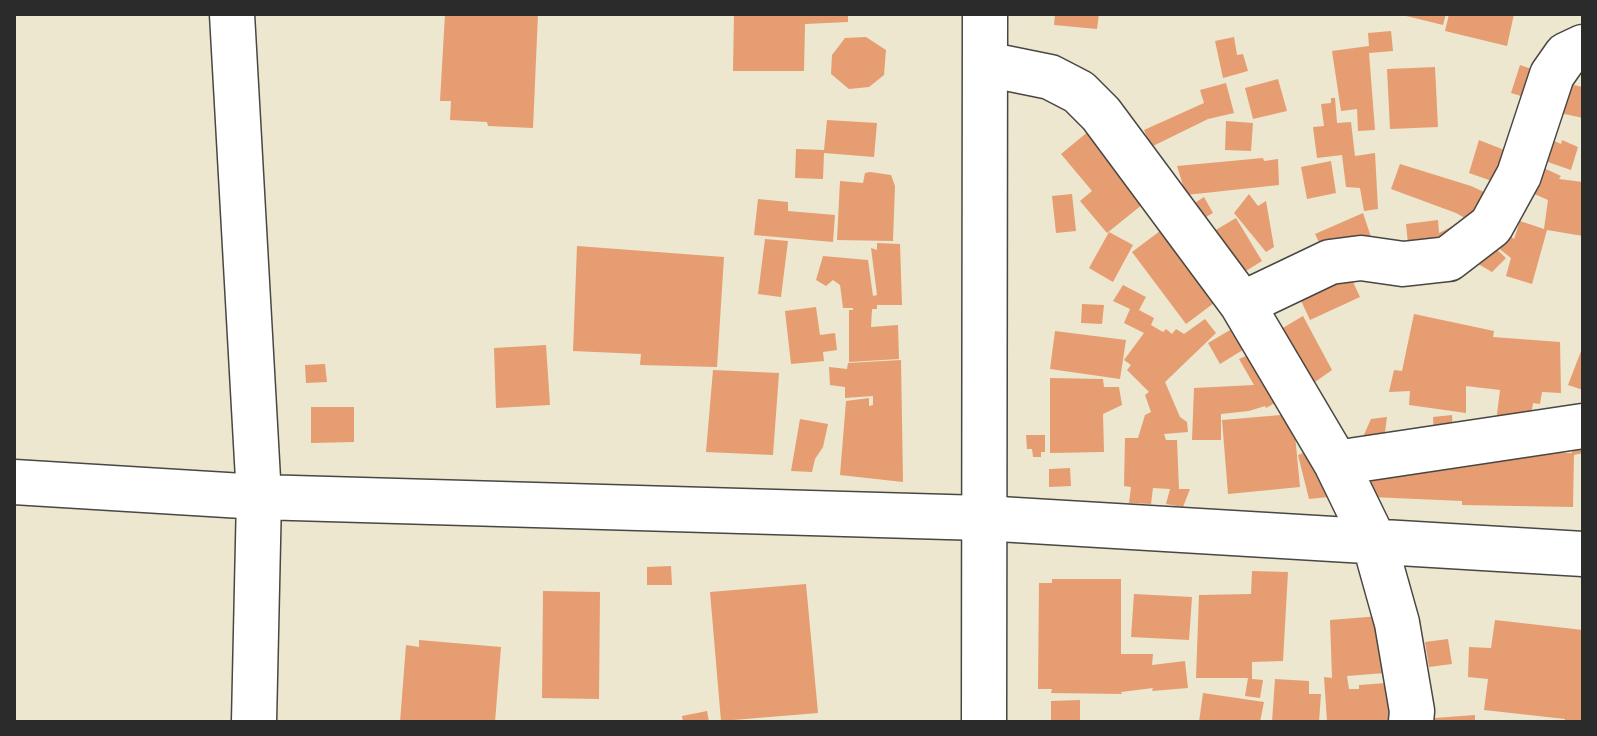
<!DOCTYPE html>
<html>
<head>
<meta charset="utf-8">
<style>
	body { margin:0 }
	#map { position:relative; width:1597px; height:736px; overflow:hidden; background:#ece7ce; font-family:Kalam,sans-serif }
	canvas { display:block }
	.frame { position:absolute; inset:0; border:16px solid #2b2b2b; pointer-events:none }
</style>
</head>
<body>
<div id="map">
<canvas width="1597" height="736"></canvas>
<div class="frame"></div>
</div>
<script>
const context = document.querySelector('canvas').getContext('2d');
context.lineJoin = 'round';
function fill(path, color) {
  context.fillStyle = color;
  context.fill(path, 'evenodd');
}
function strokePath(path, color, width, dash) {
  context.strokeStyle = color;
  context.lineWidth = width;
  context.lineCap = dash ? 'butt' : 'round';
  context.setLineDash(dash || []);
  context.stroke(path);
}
const building = new Path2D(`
	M 445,14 L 538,14 L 533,128 L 488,126 L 487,122 L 450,120 L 451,101 L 440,101 Z
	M 734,14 L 848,14 L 848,22 L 805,24 L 804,71 L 733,71 Z
	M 1055,14 L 1099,14 L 1097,29 L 1054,25 Z
	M 1398,14 L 1446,14 L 1443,25 Z
	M 1449,14 L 1514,14 L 1507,46 L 1445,31 Z
	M 1391,31 L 1393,51 L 1369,53 L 1375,130 L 1358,131 L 1357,109 L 1341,111 L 1332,51 L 1369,46 L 1368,33 Z
	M 866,37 L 886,50 L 884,75 L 869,87 L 849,89 L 831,74 L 832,55 L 845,38 Z
	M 1234,37 L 1237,55 L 1243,54 L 1248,71 L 1223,78 L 1215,41 Z
	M 1520,65 L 1543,73 L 1534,100 L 1511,93 Z
	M 1435,67 L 1438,127 L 1390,129 L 1387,69 Z
	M 1278,79 L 1287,111 L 1253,119 L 1245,88 Z
	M 1226,83 L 1234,113 L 1208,119 L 1151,147 L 1144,130 L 1204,103 L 1200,90 Z
	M 1565,83 L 1583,87 L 1583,118 L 1555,112 Z
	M 1331,98 L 1335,98 L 1337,123 L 1351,122 L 1355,156 L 1375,153 L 1378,209 L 1364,211 L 1360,188 L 1346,187 L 1342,155 L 1317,158 L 1313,127 L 1324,126 L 1321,104 L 1331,103 Z
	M 827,120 L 877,123 L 874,157 L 824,153 L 823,179 L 795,178 L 796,149 L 824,150 Z
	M 1101,121 L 1158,192 L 1107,233 L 1080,201 L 1092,191 L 1061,154 Z
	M 1226,121 L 1253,123 L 1251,151 L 1225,150 Z
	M 1479,140 L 1517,155 L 1506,186 L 1469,173 Z
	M 1552,140 L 1561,144 L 1562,140 L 1578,147 L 1571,170 L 1545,161 Z
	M 1263,158 L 1264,161 L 1278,159 L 1279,185 L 1186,195 L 1177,166 Z
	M 1331,161 L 1336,193 L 1307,199 L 1301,167 Z
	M 1400,164 L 1471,186 L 1495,197 L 1479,226 L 1456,213 L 1391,189 Z
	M 1535,164 L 1561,176 L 1559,179 L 1583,182 L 1583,236 L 1547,230 L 1532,284 L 1506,276 L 1511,258 L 1492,243 L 1502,230 L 1514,239 L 1520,221 L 1544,229 L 1548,200 L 1523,189 Z
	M 870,172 L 891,175 L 895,186 L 893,241 L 837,240 L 840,181 L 863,183 L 865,173 Z
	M 1072,194 L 1076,231 L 1056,233 L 1052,196 Z
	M 1249,194 L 1258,206 L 1266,201 L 1274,247 L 1266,252 L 1234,213 Z
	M 1204,197 L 1213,213 L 1199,221 L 1190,206 Z
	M 758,199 L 788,202 L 788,211 L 835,215 L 833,242 L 754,235 Z
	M 1363,213 L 1372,240 L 1327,259 L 1315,234 Z
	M 1236,218 L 1262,261 L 1236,277 L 1209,234 Z
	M 1176,219 L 1230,291 L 1186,324 L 1132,252 Z
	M 1438,220 L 1439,233 L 1453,226 L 1460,243 L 1409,254 L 1406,224 Z
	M 1109,232 L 1133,245 L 1113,282 L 1089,268 Z
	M 765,239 L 788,241 L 781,297 L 758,294 Z
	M 877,243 L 900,244 L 902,305 L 877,305 L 877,309 L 872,309 L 871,327 L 898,325 L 899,359 L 849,362 L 849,310 L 853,310 L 853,308 L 843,308 L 840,285 L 833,280 L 826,286 L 816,280 L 823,256 L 868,260 L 873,296 L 877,295 L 871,248 L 877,250 Z
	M 1490,243 L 1506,258 L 1492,272 L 1473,261 Z
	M 577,246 L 724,257 L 717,367 L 640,365 L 641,354 L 573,351 Z
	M 1346,267 L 1360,297 L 1310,320 L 1296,290 Z
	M 1123,285 L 1146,297 L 1139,310 L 1154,318 L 1151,325 L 1163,332 L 1166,329 L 1172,334 L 1176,329 L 1184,334 L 1205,319 L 1216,333 L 1165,382 L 1180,417 L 1187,422 L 1188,432 L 1164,434 L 1166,440 L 1177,440 L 1179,489 L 1190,489 L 1183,507 L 1166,504 L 1170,489 L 1153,488 L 1151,504 L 1129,503 L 1131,487 L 1124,486 L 1125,438 L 1138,438 L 1145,415 L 1151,412 L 1145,395 L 1149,392 L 1127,370 L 1131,365 L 1124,360 L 1144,333 L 1124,323 L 1130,309 L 1113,301 Z
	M 1082,304 L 1104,305 L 1102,324 L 1081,323 Z
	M 816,307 L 820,335 L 835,333 L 837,350 L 823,352 L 824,361 L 791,364 L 785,311 Z
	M 1414,314 L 1494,331 L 1493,337 L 1560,342 L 1561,393 L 1542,392 L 1540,404 L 1533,403 L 1529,427 L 1495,430 L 1500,390 L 1466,386 L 1466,413 L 1409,405 L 1410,391 L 1389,392 L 1394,370 L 1402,371 Z
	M 1303,316 L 1332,370 L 1308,387 L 1276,332 Z
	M 1247,320 L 1259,340 L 1220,364 L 1208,343 Z
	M 1055,331 L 1126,340 L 1120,379 L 1050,369 Z
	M 546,345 L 550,405 L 496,408 L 494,348 Z
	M 1583,346 L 1583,390 L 1568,385 Z
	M 1262,349 L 1289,395 L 1266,408 L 1265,406 L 1249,411 L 1221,414 L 1221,440 L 1192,440 L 1194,388 L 1254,385 L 1239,359 Z
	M 901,360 L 903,482 L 840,475 L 846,401 L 869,398 L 869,406 L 873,405 L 873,396 L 845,398 L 845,387 L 830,385 L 829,367 L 847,369 L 848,363 Z
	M 325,364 L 327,382 L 306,383 L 305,365 Z
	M 713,370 L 779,373 L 773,455 L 706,452 Z
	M 1050,378 L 1103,379 L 1104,387 L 1119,387 L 1122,405 L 1103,414 L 1104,452 L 1050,453 Z
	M 311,407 L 354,407 L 354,442 L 311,443 Z
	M 1293,414 L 1300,487 L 1228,494 L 1222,420 Z
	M 1452,415 L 1453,435 L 1434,434 L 1433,417 Z
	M 1387,417 L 1383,447 L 1357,450 L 1371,419 Z
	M 800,419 L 828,424 L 823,447 L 815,459 L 812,472 L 791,471 Z
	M 1026,435 L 1045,435 L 1045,452 L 1041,452 L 1041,457 L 1033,457 L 1032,449 L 1027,449 Z
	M 1583,438 L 1583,453 L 1574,455 L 1573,507 L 1462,505 L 1462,501 L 1371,497 L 1371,467 L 1541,453 L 1572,453 L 1573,440 Z
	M 1318,447 L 1338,496 L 1309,499 L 1298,455 Z
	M 1070,468 L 1071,486 L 1049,487 L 1049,469 Z
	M 671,566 L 672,585 L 647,585 L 647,567 Z
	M 1252,571 L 1288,572 L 1283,661 L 1252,662 L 1252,679 L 1263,680 L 1260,698 L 1245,696 L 1248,678 L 1196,678 L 1199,595 L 1251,594 Z
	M 1052,579 L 1121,579 L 1121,654 L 1153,654 L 1152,665 L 1185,661 L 1188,688 L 1152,691 L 1153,688 L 1121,692 L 1122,694 L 1051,693 L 1052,689 L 1038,689 L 1039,583 L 1052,583 Z
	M 806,584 L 818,713 L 721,721 L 710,592 Z
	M 543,591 L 600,592 L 599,699 L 542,698 Z
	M 1134,594 L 1192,597 L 1189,640 L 1131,637 Z
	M 1380,616 L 1385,673 L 1347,676 L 1349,689 L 1359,689 L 1359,685 L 1387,683 L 1402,722 L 1327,722 L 1324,677 L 1332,678 L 1330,620 Z
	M 1495,620 L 1583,630 L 1583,721 L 1564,722 L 1565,719 L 1484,710 L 1488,679 L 1468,677 L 1469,647 L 1491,648 Z
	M 1448,639 L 1452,664 L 1429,667 L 1425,642 Z
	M 419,640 L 501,647 L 495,722 L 400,722 L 406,645 L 419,647 Z
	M 1275,679 L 1309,681 L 1309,694 L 1321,694 L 1319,722 L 1272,722 Z
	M 1203,693 L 1264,702 L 1260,722 L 1199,722 Z
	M 1080,700 L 1080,722 L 1051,722 L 1051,701 Z
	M 707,711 L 709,722 L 683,722 L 682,716 Z
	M 1475,715 L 1475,722 L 1421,722 L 1421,719 Z`);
const minor = new Path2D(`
	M 232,14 L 259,497 L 254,722
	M 986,64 L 1050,77 L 1079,92 L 1101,114 L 1242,304 L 1336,463 L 1374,541 L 1397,623 L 1412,711 L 1411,722
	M 1242,304 L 1330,262 L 1361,258 L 1403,264 L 1448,259 L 1491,226 L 1519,175 L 1552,75 L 1566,55 L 1583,47
	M 1336,463 L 1583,426
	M 14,482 L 259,497 L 982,518 L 1583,554`);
const tertiary = new Path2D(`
	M 984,722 L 985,14`);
fill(building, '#e69d72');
strokePath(minor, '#484743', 47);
strokePath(tertiary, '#484743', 47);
strokePath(minor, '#fff', 44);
strokePath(tertiary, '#fff', 44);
</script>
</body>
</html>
